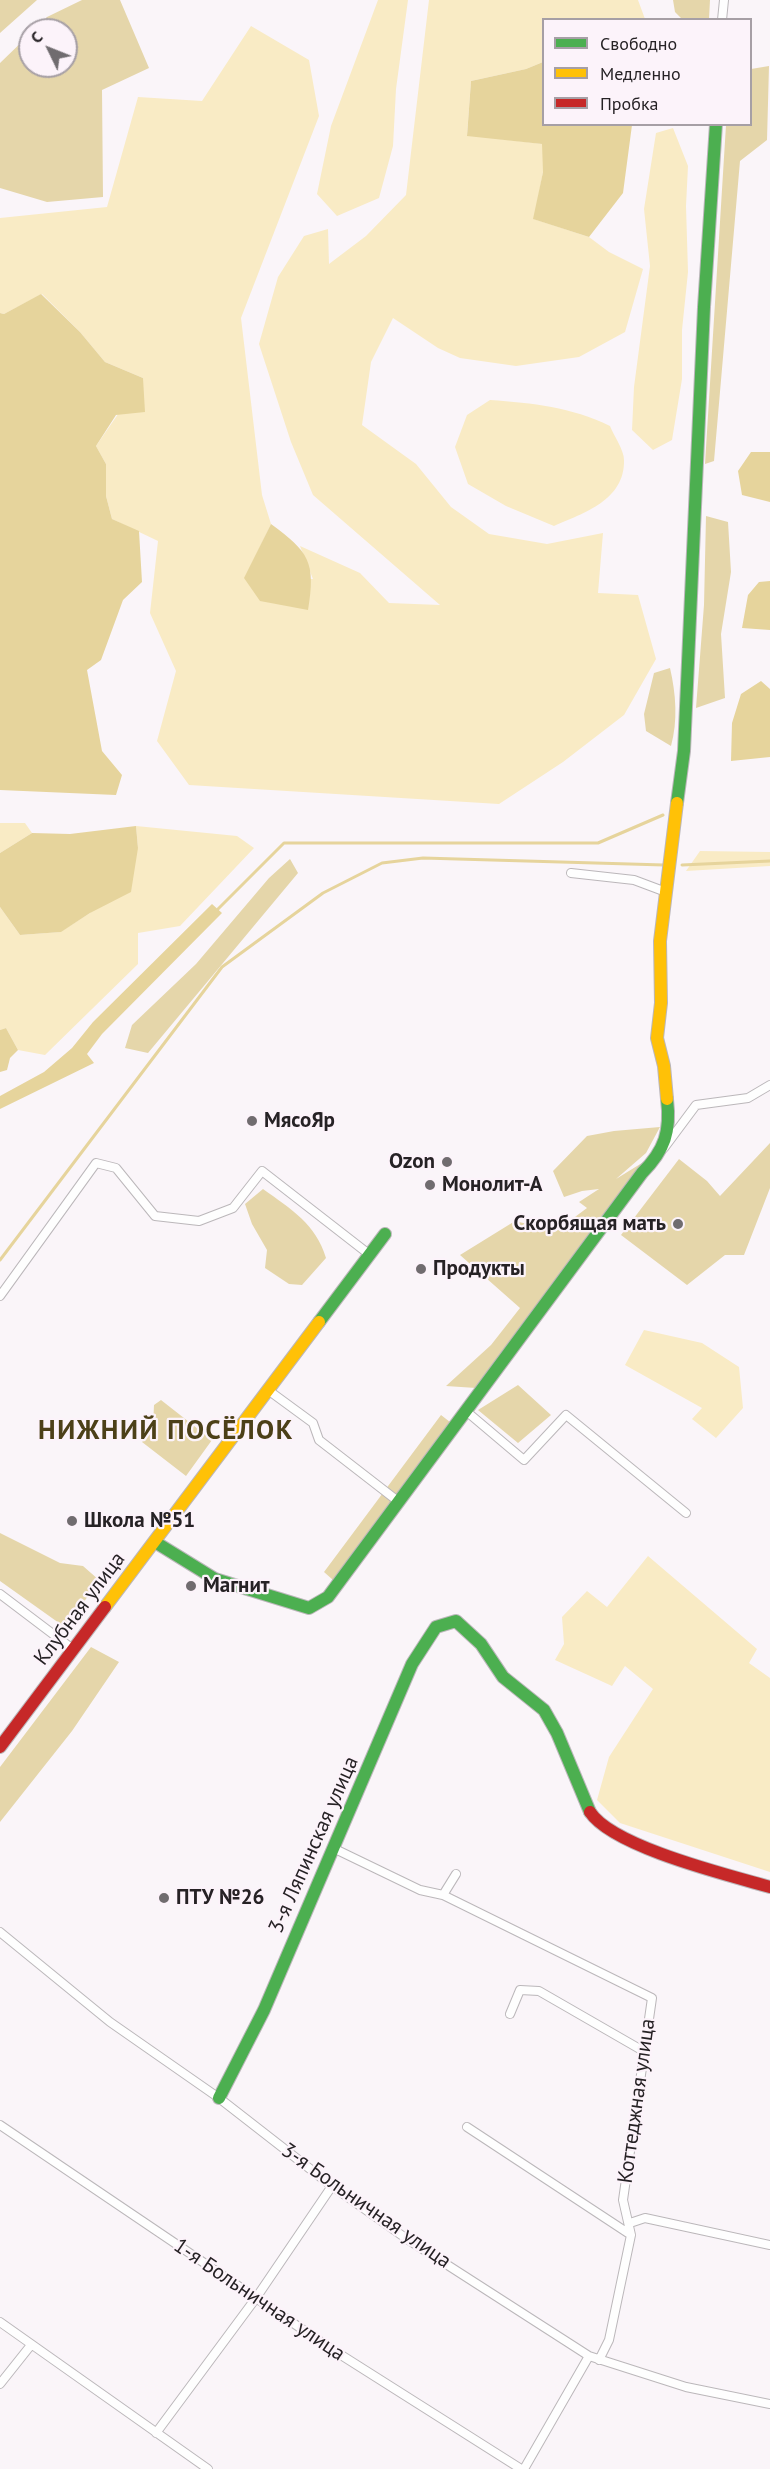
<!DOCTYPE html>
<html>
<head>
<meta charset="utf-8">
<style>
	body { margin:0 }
	#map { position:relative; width:770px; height:2469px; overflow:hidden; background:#faf5f9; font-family:"PT Sans",sans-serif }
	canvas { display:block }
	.legend { position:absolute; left:542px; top:18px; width:210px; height:108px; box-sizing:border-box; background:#fcf3fa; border:2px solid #a69fa5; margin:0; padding:8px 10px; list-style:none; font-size:18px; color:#262225 }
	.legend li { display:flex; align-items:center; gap:12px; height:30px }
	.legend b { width:30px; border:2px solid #a69fa5 }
	.north { position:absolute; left:18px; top:18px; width:60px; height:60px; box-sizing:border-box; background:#fcf3fa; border:2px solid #a69fa5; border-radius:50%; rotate:313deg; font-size:16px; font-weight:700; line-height:24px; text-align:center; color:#262225 }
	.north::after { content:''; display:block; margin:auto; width:21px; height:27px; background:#706c6f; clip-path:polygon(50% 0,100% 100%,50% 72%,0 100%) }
</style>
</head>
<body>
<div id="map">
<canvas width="770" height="2469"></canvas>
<ul class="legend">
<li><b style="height:8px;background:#4caf50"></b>Свободно</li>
<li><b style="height:8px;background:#ffc107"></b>Медленно</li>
<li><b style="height:8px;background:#c62828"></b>Пробка</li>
</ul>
<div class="north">С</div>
</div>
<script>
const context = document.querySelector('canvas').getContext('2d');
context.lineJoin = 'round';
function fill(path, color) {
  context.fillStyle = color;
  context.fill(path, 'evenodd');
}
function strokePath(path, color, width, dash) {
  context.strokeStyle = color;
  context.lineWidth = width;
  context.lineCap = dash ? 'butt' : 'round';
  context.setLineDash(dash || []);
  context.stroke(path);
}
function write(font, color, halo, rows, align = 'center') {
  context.font = font + ' "PT Sans",sans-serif';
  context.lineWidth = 4.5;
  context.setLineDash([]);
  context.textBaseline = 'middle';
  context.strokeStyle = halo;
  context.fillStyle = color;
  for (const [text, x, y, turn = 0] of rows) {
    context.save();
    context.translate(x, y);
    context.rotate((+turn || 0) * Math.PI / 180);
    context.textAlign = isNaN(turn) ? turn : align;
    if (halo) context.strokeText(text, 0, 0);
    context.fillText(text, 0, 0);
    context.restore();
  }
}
const green = new Path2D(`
	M 378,0 L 408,0 L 396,89 L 393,146 L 379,198 L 337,216 L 317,194 L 331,126 Z
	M 429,0 L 638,0 L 645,19 L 544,20 L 543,62 L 526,69 L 471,81 L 467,135 L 543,144 L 543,172 L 534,219 L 589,237 L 609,252 L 643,269 L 625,332 L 579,357 L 516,366 L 460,358 L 438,348 L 393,318 L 371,362 L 362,425 L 416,464 L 451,507 L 489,534 L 547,544 L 603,533 L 598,593 L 638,595 L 656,659 L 624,715 L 563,762 L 499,804 L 189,785 L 157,741 L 176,671 L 150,613 L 158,541 L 112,519 L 106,496 L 106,464 L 96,446 L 143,378 L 105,362 L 80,332 L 42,294 L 4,314 L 0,313 L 0,218 L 107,207 L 138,97 L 202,101 L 251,26 L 309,60 L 319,116 L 241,318 L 262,495 L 271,524 L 245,578 L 313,579 L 300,546 L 360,573 L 389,603 L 440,605 L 313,495 L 291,442 L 259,344 L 278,277 L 304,236 L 328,229 L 329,264 L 366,236 L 406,195 Z
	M 673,128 L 688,166 L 686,206 L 688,272 L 682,330 L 682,379 L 672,440 L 653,450 L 632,430 L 634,387 L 650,266 L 644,209 L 656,133 Z
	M 490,400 C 533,403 571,407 610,426 C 614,436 624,450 624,460 C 625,500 584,513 554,526 L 506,506 L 468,484 L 455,447 L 467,415 Z
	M 0,823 L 25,823 L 32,833 L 0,853 Z
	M 136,826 L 237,836 L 254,848 L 180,926 L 138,933 L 138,964 L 45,1055 L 18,1050 L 6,1028 L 0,1030 L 0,907 L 20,935 L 60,932 L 90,913 L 138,848 Z
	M 700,851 L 770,852 L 770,866 L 686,871 Z
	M 644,1330 L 702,1343 L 739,1367 L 743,1408 L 716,1438 L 692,1419 L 702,1408 L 625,1365 Z
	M 648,1556 L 757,1649 L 749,1663 L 770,1678 L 770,1872 L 620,1823 L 597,1800 L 609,1757 L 653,1689 L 625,1666 L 612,1686 L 555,1660 L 564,1644 L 562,1617 L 587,1591 L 607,1607 Z`);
const forest = new Path2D(`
	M 0,0 L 37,0 L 0,33 Z
	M 82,0 L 120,0 L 149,68 L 102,90 L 103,197 L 47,202 L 0,188 L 0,63 L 30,34 L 30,66 L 66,66 L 66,30 L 34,30 L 47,17 Z
	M 673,0 L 710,0 L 709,19 L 682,19 L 675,12 Z
	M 769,66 L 767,140 L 740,161 L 714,461 L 705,464 L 726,125 L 750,124 L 751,69 Z
	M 706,516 L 728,522 L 731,572 L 721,634 L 725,698 L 696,708 L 704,605 Z
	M 670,668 C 676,694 678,721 671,746 L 646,731 L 644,714 L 654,673 Z
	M 290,859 L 298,873 L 148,1053 L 125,1048 L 132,1025 L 196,964 L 269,878 Z
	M 660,1127 L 646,1153 L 616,1179 L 650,1158 L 476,1388 L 446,1386 L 491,1345 L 520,1308 L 460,1255 L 515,1221 L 556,1231 L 587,1208 L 579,1202 L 599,1189 L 582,1191 L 564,1197 L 553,1171 L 587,1136 L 614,1131 Z
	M 770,1143 L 770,1188 L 744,1255 L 725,1255 L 687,1285 L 621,1235 L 679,1159 L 707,1181 L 720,1196 Z
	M 263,1189 C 291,1209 316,1224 326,1258 L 302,1285 L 289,1284 L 265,1268 L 267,1250 L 252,1224 L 245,1204 Z
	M 518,1385 L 551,1415 L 518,1443 L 478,1410 Z
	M 161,1400 L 212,1440 L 186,1476 L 142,1442 L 153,1427 L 154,1405 Z
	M 441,1415 L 450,1422 L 333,1580 L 324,1572 Z
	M 0,1533 L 60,1563 L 83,1566 L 99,1580 L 66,1628 L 0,1581 Z
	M 91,1647 L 119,1662 L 72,1731 L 0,1822 L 0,1767 Z`);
const water = new Path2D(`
	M 543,62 L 544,124 L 632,125 L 623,193 L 589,237 L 533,219 L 543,172 L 542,144 L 467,136 L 471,81 L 526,69 Z
	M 41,294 L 80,332 L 105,362 L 143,378 L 145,412 L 116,415 L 96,446 L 106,464 L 106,496 L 112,519 L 139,531 L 142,582 L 123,600 L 101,660 L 87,670 L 102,751 L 122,775 L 116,795 L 0,790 L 0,313 L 4,314 Z
	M 751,452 L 770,452 L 770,502 L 742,495 L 738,471 Z
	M 271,524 C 309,552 316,562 308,610 L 260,601 L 244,578 Z
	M 770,581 L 770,630 L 742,628 L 748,595 L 759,582 Z
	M 761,681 L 770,689 L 770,757 L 731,761 L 732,723 L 741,694 Z
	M 136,826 L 138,848 L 131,892 L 90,913 L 61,932 L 20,935 L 0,907 L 0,853 L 32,833 L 70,834 Z
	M 212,904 L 222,913 L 102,1034 L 87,1054 L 94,1063 L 0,1109 L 0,1096 L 44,1072 L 72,1048 L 93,1022 Z
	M 6,1028 L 18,1050 L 10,1058 L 7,1070 L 0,1072 L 0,1030 Z`);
const stream = new Path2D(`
	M 682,865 L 770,861
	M 216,911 L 284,843 L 598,843 L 663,815
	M 0,1260 L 222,967 L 323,893 L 382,863 L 423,858 L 664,865`);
const street = new Path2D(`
	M 722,20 L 724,0
	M 571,873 L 634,880 L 666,892
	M 664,1148 L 696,1105 L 748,1098 L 770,1085
	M 0,1296 L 96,1163 L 116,1168 L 155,1216 L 199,1221 L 233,1208 L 262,1171 L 370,1255
	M 268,1390 L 313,1423 L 319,1440 L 399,1502
	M 466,1411 L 524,1460 L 566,1415 L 686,1513
	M 0,1594 L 74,1650
	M 333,1848 L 420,1890 L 443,1895 L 456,1874
	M 443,1895 L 652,1998 L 623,2200 L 631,2235 L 609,2340 L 599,2360
	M 0,1932 L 110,2022 L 219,2098 L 332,2186 L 407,2239 L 589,2356 L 686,2387 L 770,2404
	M 510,2014 L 520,1990 L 539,1991 L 645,2052
	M 0,2125 L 330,2348 L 521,2469
	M 467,2127 L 631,2235
	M 630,2223 L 645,2218 L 770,2245
	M 0,2322 L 208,2469
	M 0,2384 L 31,2345
	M 156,2433 L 256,2298 L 332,2186
	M 524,2469 L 589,2356`);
const fast = new Path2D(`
	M 677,803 L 684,751 L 704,307 L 716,124
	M 319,1322 L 385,1234
	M 155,1542 L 215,1579 L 309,1608 L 328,1597 L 642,1173 C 665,1150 671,1131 667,1099
	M 219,2098 L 264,2010 L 412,1664 L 436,1627 L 456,1621 L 481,1644 L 503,1677 L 544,1710 L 557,1733 L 590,1812`);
const slow = new Path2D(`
	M 667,1099 L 664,1066 L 657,1038 L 661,1003 L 660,941 L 677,803
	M 105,1607 L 319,1322`);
const jam = new Path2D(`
	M 0,1747 L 105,1607
	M 590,1812 C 613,1847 728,1875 770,1887`);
const markers = [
	[252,1121,6,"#706c6f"],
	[447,1162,6,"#706c6f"],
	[430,1185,6,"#706c6f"],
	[678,1224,6,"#706c6f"],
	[421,1269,6,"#706c6f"],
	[72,1521,6,"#706c6f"],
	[191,1586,6,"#706c6f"],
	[164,1898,6,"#706c6f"]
];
const poiNames = [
	["МясоЯр",264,1121],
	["Ozon",435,1162,"right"],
	["Монолит-А",442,1185],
	["Скорбящая мать",666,1224,"right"],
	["Продукты",433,1269],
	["Школа №51",84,1521],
	["Магнит",203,1586],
	["ПТУ №26",176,1898]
];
const streetNames = [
	["Клубная улица",80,1609,-53],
	["3-я Ляпинская улица",314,1845,-66],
	["Коттеджная улица",637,2101,-82],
	["3-я Больничная улица",366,2206,35],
	["1-я Больничная улица",259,2300,34]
];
const districtNames = [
	["НИЖНИЙ ПОСЁЛОК",166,1431]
];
fill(green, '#f9ebc5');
fill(forest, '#e5d6aa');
fill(water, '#e6d49c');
strokePath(stream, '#e6d49c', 3);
strokePath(street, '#bbb7ba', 10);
strokePath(fast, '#bbb7ba', 14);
strokePath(slow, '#bbb7ba', 14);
strokePath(jam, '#bbb7ba', 14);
strokePath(street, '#fefefe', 8);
strokePath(fast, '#4caf50', 12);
strokePath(slow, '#ffc107', 12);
strokePath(jam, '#c62828', 12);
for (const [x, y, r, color] of markers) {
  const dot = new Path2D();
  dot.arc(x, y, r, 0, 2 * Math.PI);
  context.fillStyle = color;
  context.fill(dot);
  strokePath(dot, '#fcf3fa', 2);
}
write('bold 21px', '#262225', '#fcf3fa', poiNames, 'left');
write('21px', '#262225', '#fcf3fa', streetNames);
context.letterSpacing = '1.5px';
write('bold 27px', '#4c4018', '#fcf3fa', districtNames);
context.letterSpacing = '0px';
</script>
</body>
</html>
